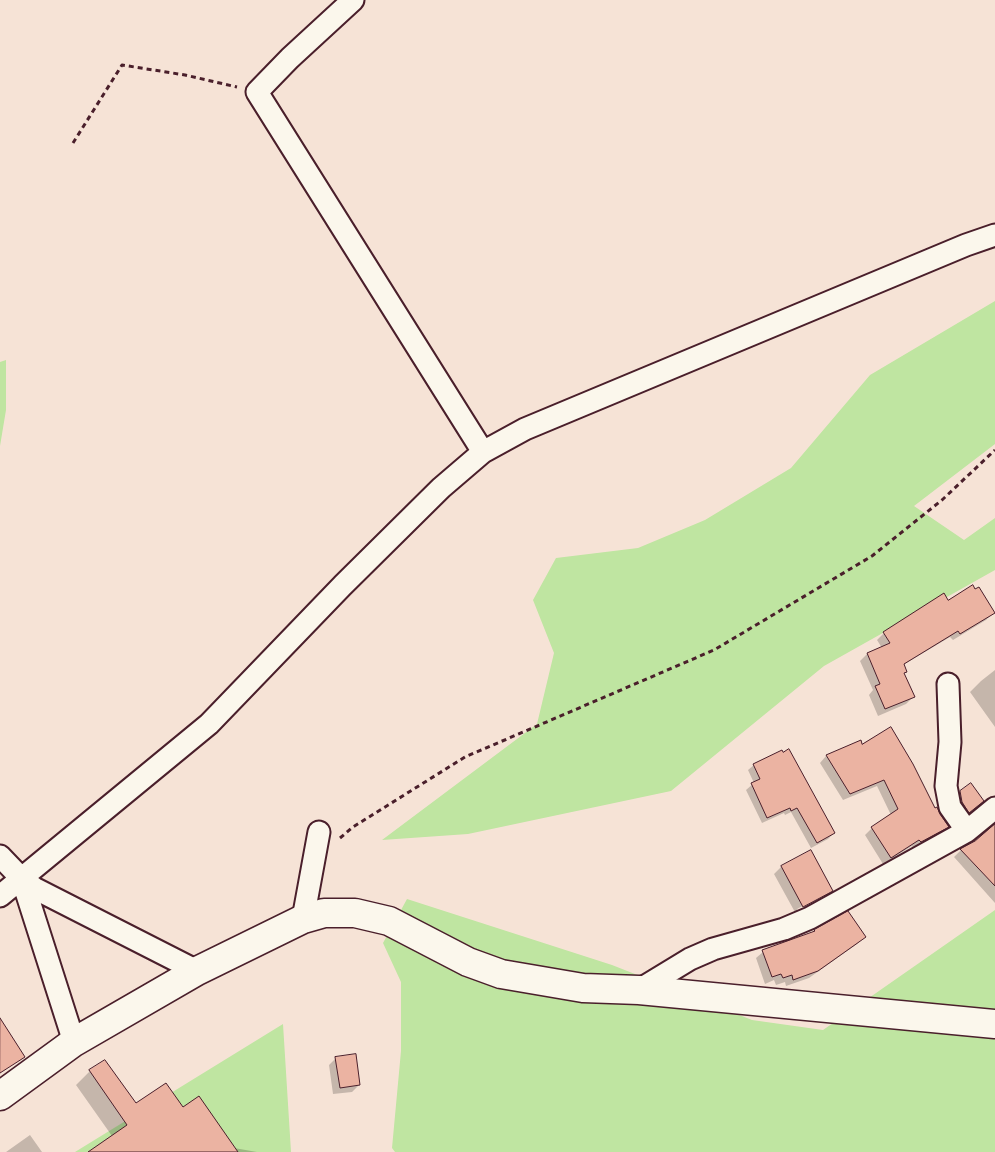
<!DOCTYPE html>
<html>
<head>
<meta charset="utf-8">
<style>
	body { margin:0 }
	canvas { display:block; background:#f6e3d6 }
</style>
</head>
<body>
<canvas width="995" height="1152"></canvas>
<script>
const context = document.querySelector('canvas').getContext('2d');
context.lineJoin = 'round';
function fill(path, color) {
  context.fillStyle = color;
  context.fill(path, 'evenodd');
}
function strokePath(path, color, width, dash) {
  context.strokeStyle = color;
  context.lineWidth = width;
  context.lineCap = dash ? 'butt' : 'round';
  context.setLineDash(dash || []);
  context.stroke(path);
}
const green = new Path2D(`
	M 995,301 L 995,444 L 914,506 L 964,540 L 995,518 L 995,570 L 824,666 L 671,791 L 468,834 L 382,840 L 537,724 L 554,653 L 533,600 L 556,558 L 638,548 L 705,520 L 791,468 L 870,375 Z
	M 6,360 L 6,410 L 0,446 L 0,362 Z
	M 407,899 L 612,965 L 752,1020 L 823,1030 L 995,910 L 995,1152 L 395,1152 L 392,1148 L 401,1051 L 401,982 L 383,943 Z
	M 283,1024 L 291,1152 L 75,1152 Z`);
const shadow = new Path2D(`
	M 948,601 L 993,613 L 986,620 L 953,640 L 950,637 L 903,665 L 906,671 L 903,674 L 913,697 L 906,704 L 878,716 L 869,695 L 873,690 L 860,661 L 867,654 L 882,648 L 877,640 L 884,633 Z
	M 995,670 L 995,727 L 970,692 L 981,681 Z
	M 860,742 L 862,746 L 935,810 L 947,827 L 940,834 L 913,848 L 912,846 L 883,864 L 865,835 L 872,828 L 891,815 L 877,786 L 843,800 L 820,763 L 826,756 Z
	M 754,765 L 834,833 L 828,839 L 811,848 L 791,812 L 785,815 L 784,813 L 762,823 L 746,790 L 754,783 L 748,770 Z
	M 960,792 L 979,804 L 966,815 L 959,805 L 957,795 Z
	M 995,826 L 995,903 L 954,857 L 961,850 L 976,842 Z
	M 781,867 L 831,891 L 824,898 L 796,914 L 774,874 ZM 825,894 L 825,897 L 798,912 L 797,909 Z
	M 815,931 L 864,937 L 857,944 L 809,978 L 786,986 L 785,982 L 776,985 L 774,980 L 765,984 L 756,958 L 763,952 L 812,934 Z
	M 336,1058 L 359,1085 L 352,1092 L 333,1094 L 329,1065 Z
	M 105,1061 L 135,1105 L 183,1108 L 234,1148 L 257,1152 L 90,1152 L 112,1136 L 76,1085 L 90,1071 Z
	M 30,1135 L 42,1152 L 6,1152 Z`);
const building = new Path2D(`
	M 973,585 L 975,589 L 979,587 L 995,613 L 960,634 L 958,631 L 904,664 L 907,672 L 904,673 L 915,697 L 885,709 L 875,686 L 880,684 L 867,653 L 890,643 L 883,632 L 944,593 L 948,600 Z
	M 891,727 L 913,764 L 935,808 L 937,807 L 940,814 L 949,827 L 921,842 L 919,840 L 891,858 L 871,827 L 898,809 L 884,780 L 850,794 L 826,755 L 861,740 L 862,744 Z
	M 789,749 L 835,833 L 817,843 L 797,808 L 791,811 L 790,808 L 767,818 L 751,783 L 760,779 L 753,764 L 782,750 L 783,752 Z
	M 971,783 L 984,801 L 969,813 L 962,802 L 960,791 Z
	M 995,824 L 995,886 L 960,849 L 975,841 Z
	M 811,850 L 833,891 L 803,907 L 781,866 Z
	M 848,911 L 866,937 L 818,971 L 793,980 L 792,975 L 783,978 L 781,974 L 772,977 L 762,950 L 815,931 L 814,930 Z
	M 0,1018 L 25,1057 L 0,1073 Z
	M 356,1054 L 360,1085 L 340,1088 L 335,1057 Z
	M 105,1060 L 136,1103 L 166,1083 L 183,1107 L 199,1096 L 238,1152 L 88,1152 L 127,1125 L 89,1070 Z`);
const path = new Path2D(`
	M 73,143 L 122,65 L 185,75 L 237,87
	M 340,838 L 353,827 L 465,757 L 714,650 L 872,556 L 942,500 L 995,450`);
const street = new Path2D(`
	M 353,0 L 290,58 L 257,92 L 483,452
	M 948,684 L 950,742 L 946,786 L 950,807 L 967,831
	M 0,856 L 22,879 L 34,888 L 197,971
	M 22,879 L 74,1042
	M 0,896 L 209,724 L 343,585 L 441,488 L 483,452 L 525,429 L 966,245 L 995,235
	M 303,919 L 319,832
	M 639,990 L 690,959 L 713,949 L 784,929 L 810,918 L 967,831 L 995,808`);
const secondary = new Path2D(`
	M 0,1096 L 74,1042 L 197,971 L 303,919 L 324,913 L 355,913 L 389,921 L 468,962 L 501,974 L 583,988 L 639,990 L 995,1024`);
fill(green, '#bfe5a1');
fill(shadow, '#0003');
fill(building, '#ebb3a2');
strokePath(building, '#4a1f2b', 1);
strokePath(street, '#4a1f2b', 25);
strokePath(secondary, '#4a1f2b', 31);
strokePath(path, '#4a1f2b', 3, [5, 4]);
strokePath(street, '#fbf7ec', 21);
strokePath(secondary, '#fbf7ec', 28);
</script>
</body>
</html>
